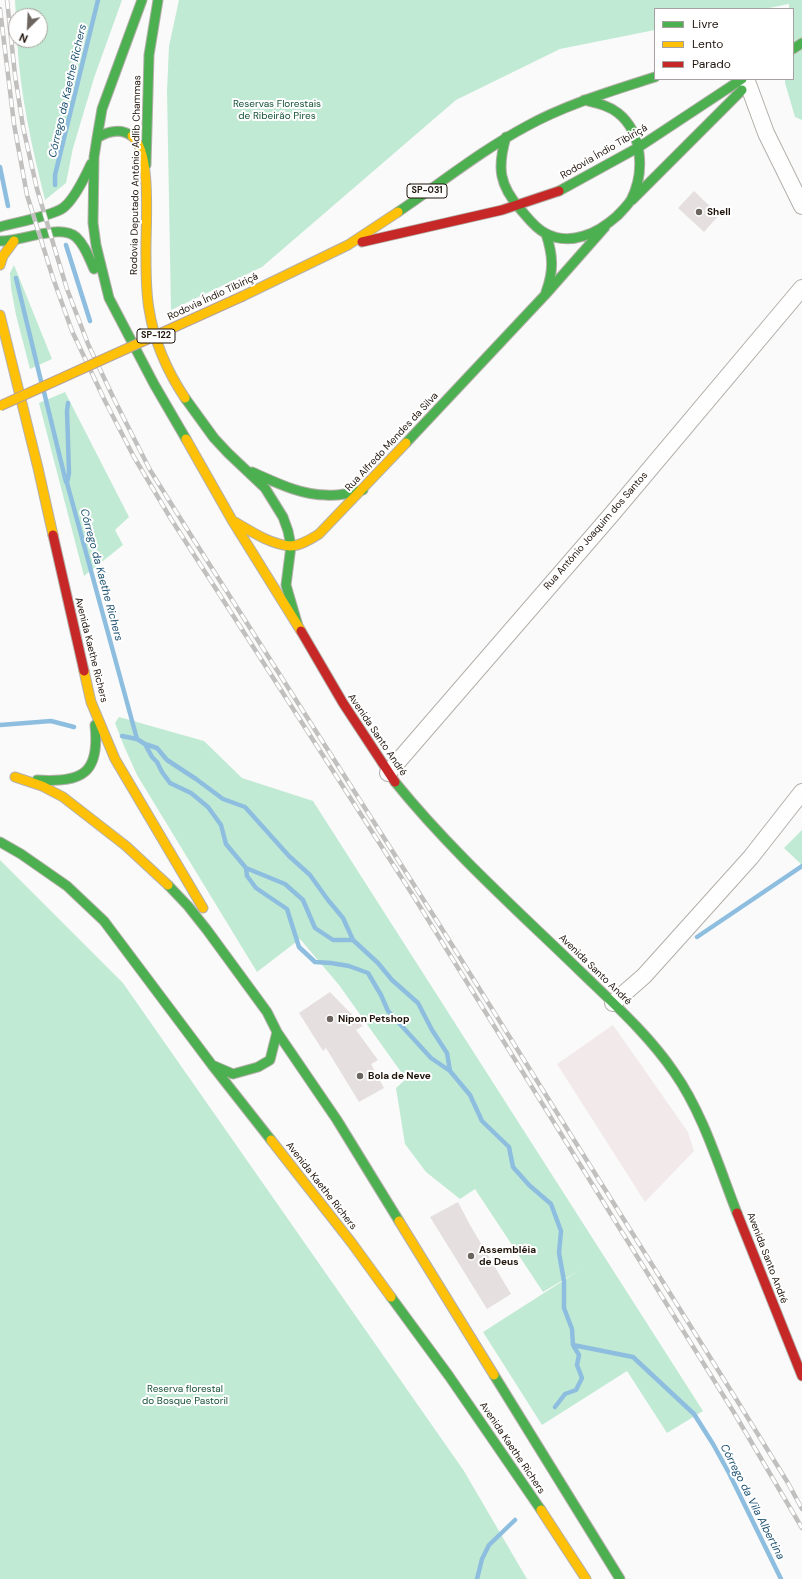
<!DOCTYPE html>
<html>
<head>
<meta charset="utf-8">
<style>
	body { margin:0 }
	#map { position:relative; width:802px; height:1579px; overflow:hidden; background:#fafafa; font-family:"DM Sans",sans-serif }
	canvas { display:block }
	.legend { position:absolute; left:654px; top:8px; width:140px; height:72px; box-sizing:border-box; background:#fff; border:1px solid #a6a19e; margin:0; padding:5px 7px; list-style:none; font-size:12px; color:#20150c }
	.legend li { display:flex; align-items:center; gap:8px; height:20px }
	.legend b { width:20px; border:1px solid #a6a19e }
	.north { position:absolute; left:8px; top:8px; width:40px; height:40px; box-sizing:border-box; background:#fff; border:1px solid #a6a19e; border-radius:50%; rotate:204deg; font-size:11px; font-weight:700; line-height:16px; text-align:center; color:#20150c }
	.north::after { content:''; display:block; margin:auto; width:14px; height:18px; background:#6c655f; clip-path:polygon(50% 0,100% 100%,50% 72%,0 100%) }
</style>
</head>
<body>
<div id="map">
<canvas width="802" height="1579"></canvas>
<ul class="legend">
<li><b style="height:5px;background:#4caf50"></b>Livre</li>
<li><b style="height:5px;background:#ffc107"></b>Lento</li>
<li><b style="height:5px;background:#c62828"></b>Parado</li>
</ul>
<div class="north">N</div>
</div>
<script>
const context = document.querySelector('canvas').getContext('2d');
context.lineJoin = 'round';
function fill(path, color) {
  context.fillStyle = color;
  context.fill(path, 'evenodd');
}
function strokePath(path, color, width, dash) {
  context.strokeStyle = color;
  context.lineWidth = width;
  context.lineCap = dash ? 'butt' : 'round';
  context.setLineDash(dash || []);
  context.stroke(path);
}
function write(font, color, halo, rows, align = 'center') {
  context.font = font + ' "DM Sans",sans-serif';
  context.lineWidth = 4;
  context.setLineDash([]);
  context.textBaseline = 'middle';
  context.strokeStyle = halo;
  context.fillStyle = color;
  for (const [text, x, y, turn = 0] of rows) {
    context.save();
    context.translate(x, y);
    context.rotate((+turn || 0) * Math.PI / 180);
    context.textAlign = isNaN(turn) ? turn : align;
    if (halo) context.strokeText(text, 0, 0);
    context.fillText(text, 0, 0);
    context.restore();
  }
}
const industrial = new Path2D(`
	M 613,1025 L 688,1132 L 694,1151 L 645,1202 L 557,1064 Z`);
const green = new Path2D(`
	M 15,0 L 122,0 L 94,78 L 73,148 L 66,183 L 45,200 C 32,148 20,94 17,40 L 40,40 L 40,16 L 16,16 L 16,19 Z
	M 179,0 L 802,0 L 802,120 L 795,117 L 785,83 L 785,79 L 793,79 L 793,9 L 789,9 L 789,4 L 764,9 L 655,9 L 655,30 L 560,49 L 456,100 L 262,267 L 171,310 L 167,91 L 169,46 Z
	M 14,265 L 52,359 L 30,369 L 16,315 L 11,288 L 10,273 Z
	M 65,392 L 129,517 L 115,530 L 123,545 L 84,576 L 39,403 Z
	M 119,717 L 204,741 L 242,778 L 313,801 L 703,1411 L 667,1433 L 627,1371 L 542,1425 L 483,1332 L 580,1270 L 543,1292 L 475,1189 L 460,1199 L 426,1172 L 405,1144 L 396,1088 L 406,1079 L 339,985 L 300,939 L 257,972 L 137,775 L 124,746 L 115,723 Z
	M 802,830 L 802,865 L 784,848 Z
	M 0,860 L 123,983 L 464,1471 L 527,1579 L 0,1579 Z`);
const stream = new Path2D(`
	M 0,167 L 8,206
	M 55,185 L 55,175 L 98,0
	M 66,245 L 90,321
	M 16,278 L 41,381
	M 44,392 L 66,482
	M 68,403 L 67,411 L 69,473 L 67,483 L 137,739 L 145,744 L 157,748 L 167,760 L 196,779 L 223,799 L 245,807 L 289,856 L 310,875 L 328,900 L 343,918 L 353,940 L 378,963 L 392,980 L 418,1003 L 432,1030 L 447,1053 L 450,1071 L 470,1095 L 482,1121 L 509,1147 L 513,1167 L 529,1185 L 551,1204 L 561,1231 L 559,1253 L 564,1281 L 564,1308 L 572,1329 L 573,1345 L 579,1355 L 577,1365 L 582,1378 L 576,1390 L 565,1394 L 555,1407
	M 0,725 L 51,721 L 74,727
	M 122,736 L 137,739
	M 145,744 L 152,757 L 157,762 L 162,772 L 170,783 L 191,793 L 208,807 L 221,825 L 226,844 L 246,868 L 285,884 L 303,900 L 315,928 L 333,940 L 353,940
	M 246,868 L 247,876 L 256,888 L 287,909 L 299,947 L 315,962 L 331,963 L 349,966 L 368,973 L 381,995 L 388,1011 L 431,1058 L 450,1071
	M 697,937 L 802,866
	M 573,1345 L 633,1357 L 694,1414 L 713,1444 L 729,1473 L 781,1579
	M 477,1579 L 482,1559 L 489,1545 L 515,1520`);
const building = new Path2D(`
	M 694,191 L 719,215 L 704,232 L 678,208 Z
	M 330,992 L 363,1026 L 356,1030 L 378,1060 L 371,1064 L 384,1088 L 359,1102 L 326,1048 L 323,1051 L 299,1013 Z
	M 458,1202 L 470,1225 L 511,1294 L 487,1309 L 430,1217 Z`);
const street = new Path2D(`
	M 748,84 L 766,133 L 802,206
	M 388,773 L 612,514 L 802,288
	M 613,1003 L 644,976 L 751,857 L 802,792`);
const fast = new Path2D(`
	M 793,49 L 802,43
	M 132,136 C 121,128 108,131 97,138 L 94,157 L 93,223 L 96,245 L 109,298 L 154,384 L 186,439
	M 506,137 C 497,168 499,185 521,210 C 528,218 535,228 545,233 C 570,247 598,233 617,216 C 622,211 627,206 631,200 C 645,173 643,133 618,113 C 608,105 596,103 584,100
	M 97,138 L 102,109 L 142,0
	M 146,165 L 149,55 L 158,0
	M 559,191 L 639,147 L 742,79
	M 632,200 L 742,90
	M 398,212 C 441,183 482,150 527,126 C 567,104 612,91 655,77
	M 0,227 C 14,223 52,216 63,208 C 74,200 85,177 91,164
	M 546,234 C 553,255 554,271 546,292
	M 0,241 C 20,242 60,223 76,237 C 85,245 89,258 94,269
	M 185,398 L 214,438 L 228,453 L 265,488 L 283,517 L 288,531 L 291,546 L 286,585 L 298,626
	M 406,443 L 545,295 L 605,227
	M 252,472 C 275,482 300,495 326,495 C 339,496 351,493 363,490
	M 37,780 C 83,783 100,773 95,725
	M 395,782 C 450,850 516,909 579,970 C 613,1003 648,1034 674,1072 C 703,1113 719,1167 737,1213
	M 0,842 L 21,854 L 67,886 L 104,921 L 212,1065 L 271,1140
	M 168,885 L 188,906 L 207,930 L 267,1012 L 277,1032 L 337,1120 L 399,1221
	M 212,1065 L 233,1074 L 258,1067 L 270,1060 L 277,1032
	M 391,1297 L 449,1376 L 541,1510
	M 494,1375 L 620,1579`);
const slow = new Path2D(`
	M 132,136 C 153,153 145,231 146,257 C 146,274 146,292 149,309 C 154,341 167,371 185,398
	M 0,265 L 3,256 L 14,241
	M 243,296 L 348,245 L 398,212
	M 0,315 L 38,468 L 53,535
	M 186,439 L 232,520 L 301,631
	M 235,522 C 252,532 270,544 290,546 C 300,546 311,539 319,534 L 406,443
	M 84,671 L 91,702 L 115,759 L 203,908
	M 15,777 L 42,786 L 63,797 L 126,846 L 168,885
	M 271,1140 L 351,1242 L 391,1297
	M 399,1221 L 494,1375
	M 541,1510 L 586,1579`);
const jam = new Path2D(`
	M 362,242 L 502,210 L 559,191
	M 53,535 L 84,671
	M 301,631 L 343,703 L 395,782
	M 737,1213 L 802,1376`);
const rail = new Path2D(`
	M 7,0 L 15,75 L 23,127 L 37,189 L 56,253 L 67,289 L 88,344 L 114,399 L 150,470 L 192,537 L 437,921 L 738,1402 L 788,1483 L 802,1509
	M 0,9 L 14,124 L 27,195 L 53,278 L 72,331 L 105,401 L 134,457 L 171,519 L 414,897 L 733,1411 L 802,1528`);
const slowBridge = new Path2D(`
	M 0,406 L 243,296`);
const markers = [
	[699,212,4,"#6c655f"],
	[330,1019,4,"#6c655f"],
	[360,1076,4,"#6c655f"],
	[471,1256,4,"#6c655f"]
];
const shields = [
	[427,191,40],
	[156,336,38]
];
const shieldNames = [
	["SP-031",427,191],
	["SP-122",156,336]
];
const parkNames = [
	["Reservas Florestais",277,104],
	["de Ribeirão Pires",277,116],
	["Reserva florestal",185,1389],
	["do Bosque Pastoril",185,1401]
];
const streetNames = [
	["Rodovia Índio Tibiriçá",604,152,-30],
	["Rodovia Deputado Antônio Adlib Chammas",136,175,-89],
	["Rodovia Índio Tibiriçá",213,297,-25],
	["Rua Alfredo Mendes da Silva",392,442,-47],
	["Rua Antônio Joaquim dos Santos",596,531,-49],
	["Avenida Kaethe Richers",91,650,76],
	["Avenida Santo André",377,735,56],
	["Avenida Santo André",595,970,44],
	["Avenida Kaethe Richers",321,1186,52],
	["Avenida Santo André",767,1258,69],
	["Avenida Kaethe Richers",512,1448,56]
];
const poiNames = [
	["Shell",707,212],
	["Nipon Petshop",338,1019],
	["Bola de Neve",368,1076],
	["Assembléia",479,1250],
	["de Deus",479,1262]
];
const waterNames = [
	["Córrego da Kaethe Richers",68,91,-77],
	["Córrego da Kaethe Richers",101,575,75],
	["Córrego da Vila Albertina",752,1502,63]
];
fill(industrial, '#f2e9ea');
fill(green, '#c1ead4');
strokePath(stream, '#8ebedf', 4.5);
fill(building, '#e6dfdf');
strokePath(street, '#b4afaa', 18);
strokePath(fast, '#b4afaa', 11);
strokePath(slow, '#b4afaa', 11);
strokePath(jam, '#b4afaa', 11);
strokePath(street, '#fefefe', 16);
strokePath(fast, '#4caf50', 9);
strokePath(slow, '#ffc107', 9);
strokePath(jam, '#c62828', 9);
strokePath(rail, '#c1c0bf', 4.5);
strokePath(rail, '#fff', 3, [9]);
strokePath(slowBridge, '#b2a09d', 11, []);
strokePath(slowBridge, '#ffc107', 9);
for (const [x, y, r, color] of markers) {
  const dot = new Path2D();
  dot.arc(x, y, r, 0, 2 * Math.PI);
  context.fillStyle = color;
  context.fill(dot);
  strokePath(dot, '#fff', 1.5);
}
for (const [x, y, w] of shields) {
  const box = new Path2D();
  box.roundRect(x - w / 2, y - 7, w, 14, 3);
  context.fillStyle = '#fff';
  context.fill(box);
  strokePath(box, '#20150c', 1);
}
write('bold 9px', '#20150c', null, shieldNames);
write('10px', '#155137', '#fff', parkNames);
write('10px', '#20150c', '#fff', streetNames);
write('bold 10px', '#20150c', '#fff', poiNames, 'left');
write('italic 11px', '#1d5272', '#fff', waterNames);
</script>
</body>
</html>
